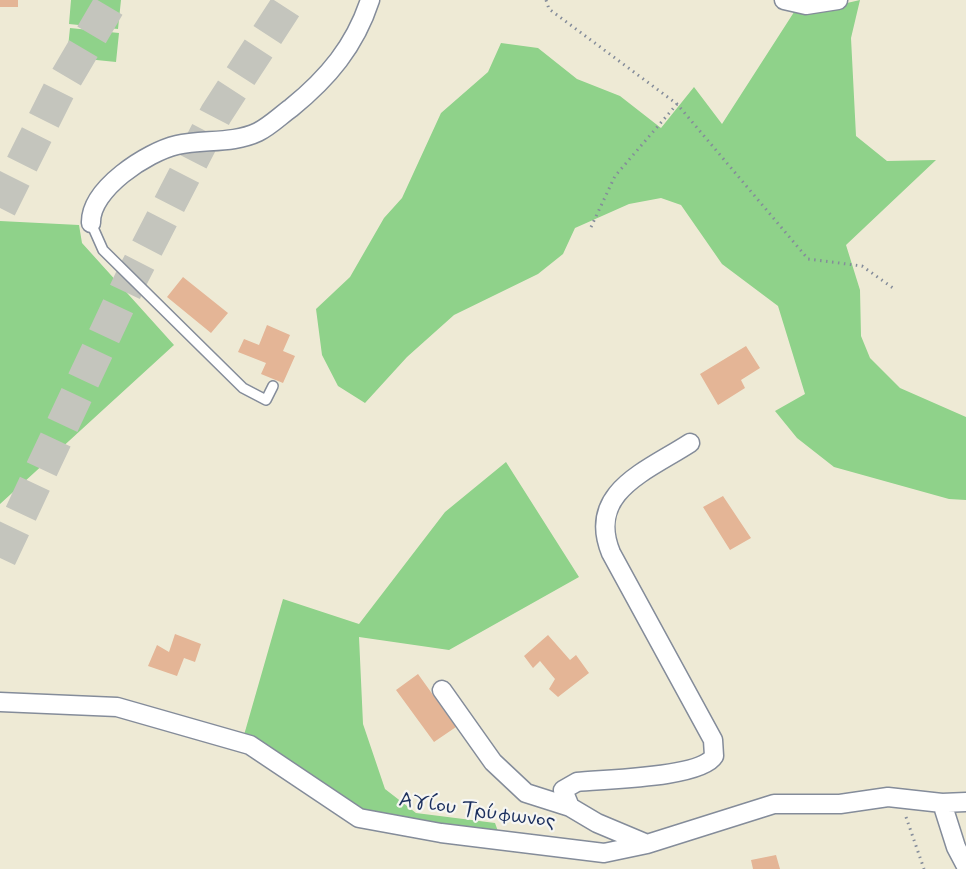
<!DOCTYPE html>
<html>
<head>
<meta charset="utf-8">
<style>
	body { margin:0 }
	canvas { display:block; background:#eeead5 }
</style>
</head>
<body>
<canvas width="966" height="869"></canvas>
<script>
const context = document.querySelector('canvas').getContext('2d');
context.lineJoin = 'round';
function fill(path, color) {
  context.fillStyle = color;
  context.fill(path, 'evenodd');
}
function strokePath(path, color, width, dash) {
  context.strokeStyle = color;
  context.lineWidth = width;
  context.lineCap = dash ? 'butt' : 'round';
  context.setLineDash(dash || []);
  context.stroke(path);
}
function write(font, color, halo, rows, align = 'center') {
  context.font = font + ' Mynerve,sans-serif';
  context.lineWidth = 4.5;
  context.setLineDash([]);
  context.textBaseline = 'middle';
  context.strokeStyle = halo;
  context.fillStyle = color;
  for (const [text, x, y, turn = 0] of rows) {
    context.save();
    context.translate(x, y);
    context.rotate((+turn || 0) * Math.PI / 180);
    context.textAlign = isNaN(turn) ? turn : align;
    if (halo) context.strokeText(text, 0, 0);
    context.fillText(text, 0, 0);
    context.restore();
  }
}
const green = new Path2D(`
	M 71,0 L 121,0 L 118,29 L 69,24 Z
	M 860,0 L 851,38 L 856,136 L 887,161 L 936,160 L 846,245 L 860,290 L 861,336 L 870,358 L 900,388 L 966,417 L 966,500 L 949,499 L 834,467 L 797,438 L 775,411 L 805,394 L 778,306 L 722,264 L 681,205 L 661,198 L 629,204 L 575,228 L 563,254 L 538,274 L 454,315 L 407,357 L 365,403 L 338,386 L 322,355 L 316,309 L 350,277 L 384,218 L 402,198 L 441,113 L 488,72 L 501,43 L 538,48 L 577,79 L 620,96 L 661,128 L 694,87 L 722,124 L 796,9 L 834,6 Z
	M 70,28 L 119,33 L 116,62 L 67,57 Z
	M 0,221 L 79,225 L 82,243 L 174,345 L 0,504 Z
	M 506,462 L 579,577 L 449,650 L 359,637 L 363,724 L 385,789 L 416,813 L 495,823 L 500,837 L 361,814 L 244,735 L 283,599 L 359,624 L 445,512 Z`);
const building = new Path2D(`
	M 0,0 L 18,0 L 18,7 L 0,7 Z
	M 183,277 L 228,313 L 211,333 L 167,297 Z
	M 267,325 L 290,335 L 283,351 L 295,356 L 283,383 L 261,374 L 266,363 L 238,352 L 244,339 L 259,345 Z
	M 746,346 L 760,368 L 741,380 L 745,388 L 718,405 L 700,374 Z
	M 723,496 L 751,538 L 730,550 L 703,507 Z
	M 175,634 L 201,644 L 195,662 L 184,658 L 177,676 L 148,666 L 157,645 L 169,652 Z
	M 548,635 L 570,660 L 576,655 L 589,673 L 558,697 L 549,689 L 555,679 L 540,661 L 533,668 L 524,656 Z
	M 418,674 L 456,727 L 434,742 L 396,690 Z
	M 776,855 L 780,869 L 753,869 L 751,860 Z`);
const motorwayTunnel = new Path2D(`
	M 0,208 L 59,90 L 112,0
	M 0,558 L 131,279 L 216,114 L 290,0`);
const path = new Path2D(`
	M 546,0 L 549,9 L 677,104 L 808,259 L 862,266 L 893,288
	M 591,227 L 615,176 L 677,104
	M 906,817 L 924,869`);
const service = new Path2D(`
	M 91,223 L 103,250 L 243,388 L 266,400 L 273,386`);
const minor = new Path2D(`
	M 784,0 L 806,5 L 838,0
	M 91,223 C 90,189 147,152 177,145 C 203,139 233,144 258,132 C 270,126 280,116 291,108 C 328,78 355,46 370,0
	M 442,690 L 493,762 L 526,793 L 570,807
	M 0,702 L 117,707 L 250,745 L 359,818 L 441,833 L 604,853 L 647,844 L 774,804 L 840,804 L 888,797 L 942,803 L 966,802
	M 942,803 L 956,847 L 966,866
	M 647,844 L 597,823 L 570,807 L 563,790 L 577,782 C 604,779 701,778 714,756 L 713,740 L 611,553 C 586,492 647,471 690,443`);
const streetNames = [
	["Αγίου Τρύφωνος",477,812,8]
];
fill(green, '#8fd28a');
fill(building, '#e4b596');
strokePath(motorwayTunnel, '#c4c5bd', 33, [33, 16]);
strokePath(service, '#848c9a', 12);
strokePath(minor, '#848c9a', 21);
strokePath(path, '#848c9a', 3, [1.5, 4.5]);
strokePath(service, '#fff', 9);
strokePath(minor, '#fff', 18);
write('22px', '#1b2f5e', '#f6f6f2', streetNames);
</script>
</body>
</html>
